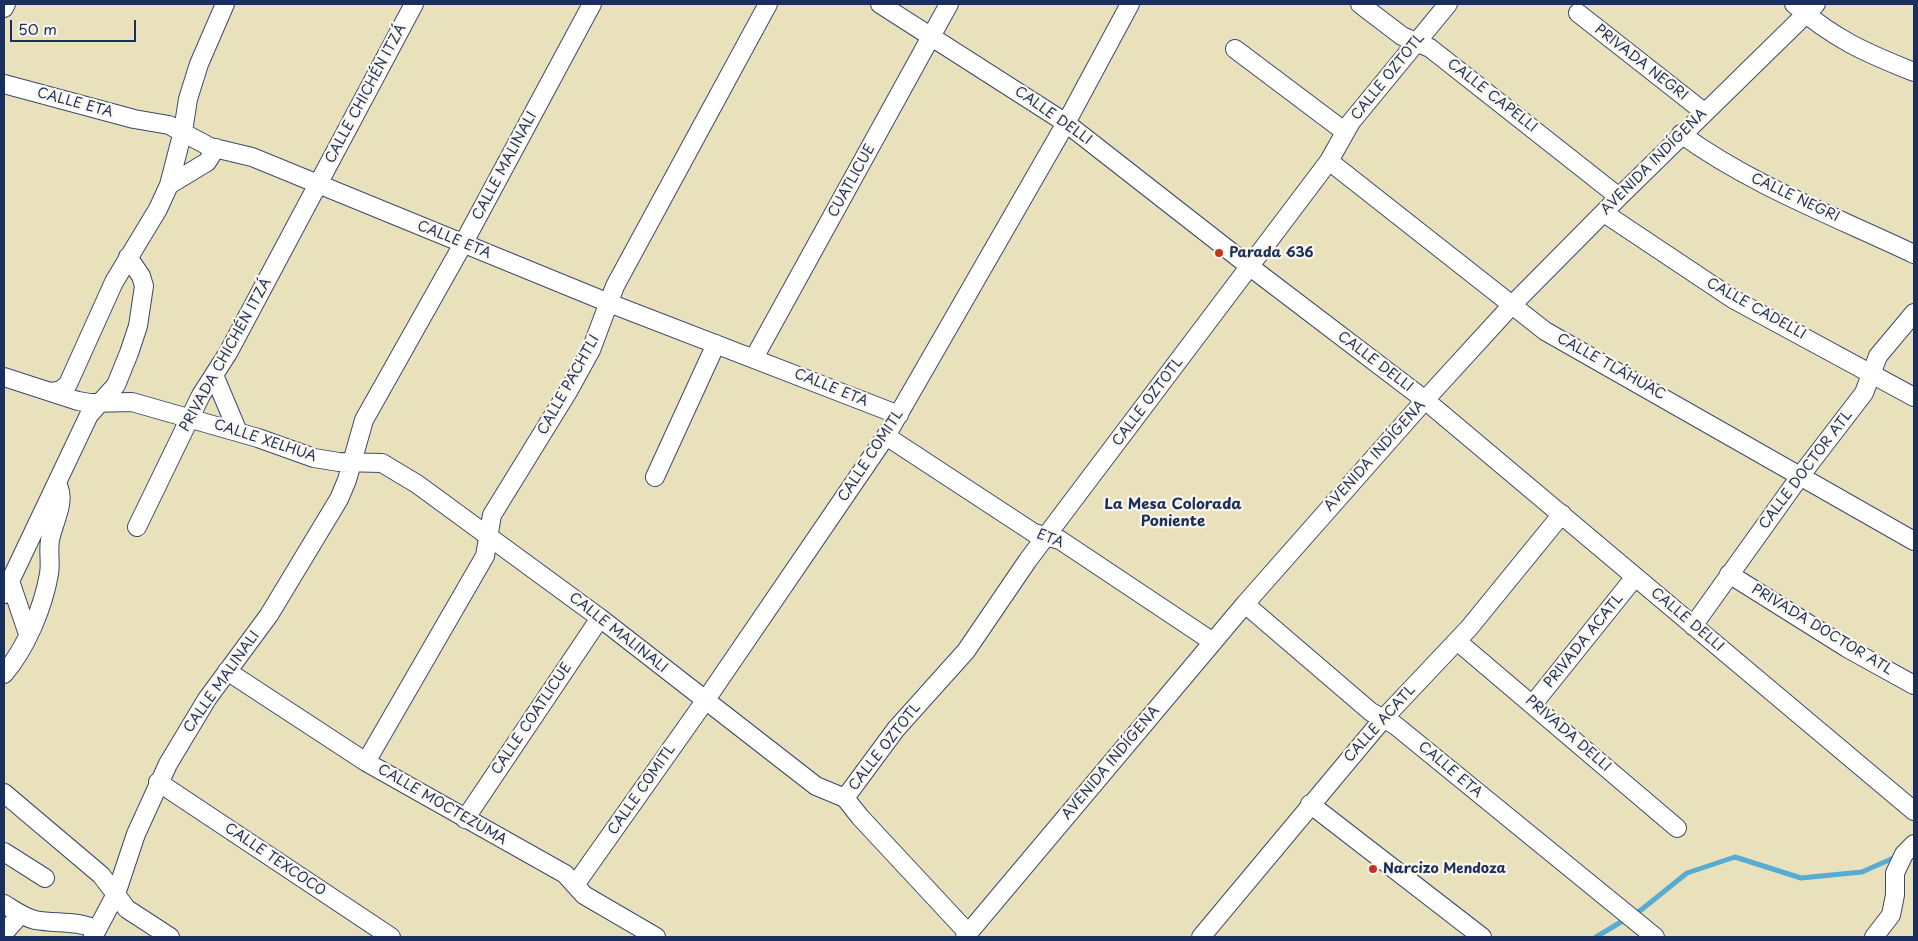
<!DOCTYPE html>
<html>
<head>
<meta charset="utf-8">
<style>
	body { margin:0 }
	#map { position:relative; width:1918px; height:941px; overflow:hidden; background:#e8e1bc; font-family:"Playpen Sans",sans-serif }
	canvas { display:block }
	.frame { position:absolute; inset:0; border:5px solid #1b2f5e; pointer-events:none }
	.scale { position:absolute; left:10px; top:20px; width:126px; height:22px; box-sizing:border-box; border:2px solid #1b2f5e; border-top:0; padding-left:6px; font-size:15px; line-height:18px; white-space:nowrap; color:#1b2f5e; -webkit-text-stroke:4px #fbf7ec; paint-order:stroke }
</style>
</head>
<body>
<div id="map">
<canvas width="1918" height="941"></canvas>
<div class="frame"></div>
<div class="scale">50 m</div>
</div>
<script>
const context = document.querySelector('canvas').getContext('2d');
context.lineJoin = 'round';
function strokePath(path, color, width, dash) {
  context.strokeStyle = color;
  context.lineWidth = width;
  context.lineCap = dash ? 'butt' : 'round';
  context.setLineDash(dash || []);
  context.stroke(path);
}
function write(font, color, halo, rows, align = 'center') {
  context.font = font + ' "Playpen Sans",sans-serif';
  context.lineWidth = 4.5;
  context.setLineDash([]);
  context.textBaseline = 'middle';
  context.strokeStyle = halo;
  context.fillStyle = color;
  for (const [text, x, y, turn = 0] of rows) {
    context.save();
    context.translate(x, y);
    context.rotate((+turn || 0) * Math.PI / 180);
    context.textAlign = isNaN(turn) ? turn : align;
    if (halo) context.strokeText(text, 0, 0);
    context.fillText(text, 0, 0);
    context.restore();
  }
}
const stream = new Path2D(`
	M 1596,937 L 1641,910 L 1687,873 L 1735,857 L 1801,878 L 1862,872 L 1898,856`);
const minor = new Path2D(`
	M 880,4 L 1066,123 L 1249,266 L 1425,400 L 1914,811
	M 1360,4 L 1402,36 L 1430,48 L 1619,197
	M 1794,4 C 1834,39 1866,53 1914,72
	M 4,8 L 6,4
	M 1578,13 L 1704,112
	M 1235,49 L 1344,131
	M 4,84 L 134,119 L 169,125 L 210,147 L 252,157 L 609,303 L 899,415
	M 1681,134 C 1751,185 1836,217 1914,254
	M 1329,161 L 1545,331 L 1914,541
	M 169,185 L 207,162 L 216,148
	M 1604,213 L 1733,299 L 1914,397
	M 754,358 L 949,4
	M 214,375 L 238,432
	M 4,377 L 78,401 L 90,403 L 132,402 L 258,438 L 314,458 L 339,462 L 382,463 L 417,484 L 600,618 L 816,786 L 845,798 L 860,817 L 968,933
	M 51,392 L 61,390 L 68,384 L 114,282 L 158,209 L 169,185 L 183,131 L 188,99 L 199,64 L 225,4
	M 886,436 L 1034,533 L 1060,540 L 1213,642
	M 655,477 L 716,344
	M 137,527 L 201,395 L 228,353 L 414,4
	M 1729,574 L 1847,648 L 1914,685
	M 10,581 L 28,634
	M 4,594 L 89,415 L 116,385 L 129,353 L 138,326 L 144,286 L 141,276 L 128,257
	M 1245,604 L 1371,712 L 1395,725 L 1655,937
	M 1693,626 L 1801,475 L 1864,393 L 1878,356 L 1914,313
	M 1457,641 L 1677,828
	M 227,671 L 366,762 L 565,874 L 584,895 L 656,937
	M 4,674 C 26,648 43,608 49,574 C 51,562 48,551 50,540 C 53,524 65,503 59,488
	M 1533,704 L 1635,577
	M 366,762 L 485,556 L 492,515 L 569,390 L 591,350 L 615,286 L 768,4
	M 158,782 L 391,937
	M 4,793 L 101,875 L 127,909 L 170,937
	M 845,798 L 896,729 L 966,651 L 1028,560 L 1329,161 L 1351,122 L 1448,4
	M 1310,804 L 1482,937
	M 465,819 L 600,618
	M 4,852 L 45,878
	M 575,885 L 705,701 L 886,436 L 1066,123 L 1130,4
	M 4,904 C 14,910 23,917 35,920 C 57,924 77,920 97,930
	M 4,933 L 20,915
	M 93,937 L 116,894 L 136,834 L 168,764 L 207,699 L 269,615 L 339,499 L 347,480 L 364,420 L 463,244 L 592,4
	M 965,937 L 1245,604 L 1425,400 L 1511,306 L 1619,197 L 1816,4
	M 1201,937 L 1383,719 L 1469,628 L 1562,514
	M 1874,937 L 1891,915 L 1895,895 L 1895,873 L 1904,854 L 1914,844`);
const markers = [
	[1219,253,5,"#c8321e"],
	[1373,869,5,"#c8321e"]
];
const streetNames = [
	["PRIVADA NEGRI",1641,63,38],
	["CALLE OZTOTL",1388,77,-51],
	["CALLE CHICHÉN ITZÁ",366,94,-62],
	["CALLE CAPELLI",1492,96,38],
	["CALLE ETA",75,103,15],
	["CALLE DELLI",1053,116,35],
	["AVENIDA INDÍGENA",1654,162,-45],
	["CALLE MALINALI",505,166,-62],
	["CUATLICUE",852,181,-61],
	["CALLE NEGRI",1795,198,25],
	["CALLE ETA",454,240,22],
	["CALLE CADELLI",1756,309,29],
	["PRIVADA CHICHÉN ITZÁ",226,355,-61],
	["CALLE DELLI",1375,362,37],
	["CALLE TLÁHUAC",1611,367,29],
	["CALLE PACHTLI",569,385,-61],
	["CALLE ETA",831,388,22],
	["CALLE OZTOTL",1148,402,-53],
	["CALLE XELHUA",265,441,18],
	["CALLE COMITL",871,456,-57],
	["AVENIDA INDÍGENA",1375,456,-48],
	["CALLE DOCTOR ATL",1806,470,-53],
	["ETA",1050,539,21],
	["CALLE DELLI",1687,620,40],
	["PRIVADA DOCTOR ATL",1822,630,31],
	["CALLE MALINALI",618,633,38],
	["PRIVADA ACATL",1584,641,-51],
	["CALLE MALINALI",222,682,-55],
	["CALLE COATLICUE",532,719,-56],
	["CALLE ACATL",1380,724,-48],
	["PRIVADA DELLI",1568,734,41],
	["CALLE OZTOTL",885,747,-52],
	["AVENIDA INDÍGENA",1111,763,-50],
	["CALLE ETA",1450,770,40],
	["CALLE COMITL",642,790,-55],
	["CALLE MOCTEZUMA",442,805,30],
	["CALLE TEXCOCO",275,860,34]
];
const poiNames = [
	["Parada 636",1229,253],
	["Narcizo Mendoza",1383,869]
];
const neighbourhoodNames = [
	["La Mesa Colorada",1173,505],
	["Poniente",1173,522]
];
strokePath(stream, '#57acd3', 5);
strokePath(minor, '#3a4a6c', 20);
strokePath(minor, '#fff', 18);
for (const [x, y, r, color] of markers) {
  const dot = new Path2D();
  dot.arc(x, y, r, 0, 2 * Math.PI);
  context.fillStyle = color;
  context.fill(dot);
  strokePath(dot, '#fbf7ec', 2);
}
write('14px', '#1b2f5e', '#fbf7ec', streetNames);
write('bold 14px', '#1b2f5e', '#fbf7ec', poiNames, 'left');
write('bold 15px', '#1b2f5e', '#fbf7ec', neighbourhoodNames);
</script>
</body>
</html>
